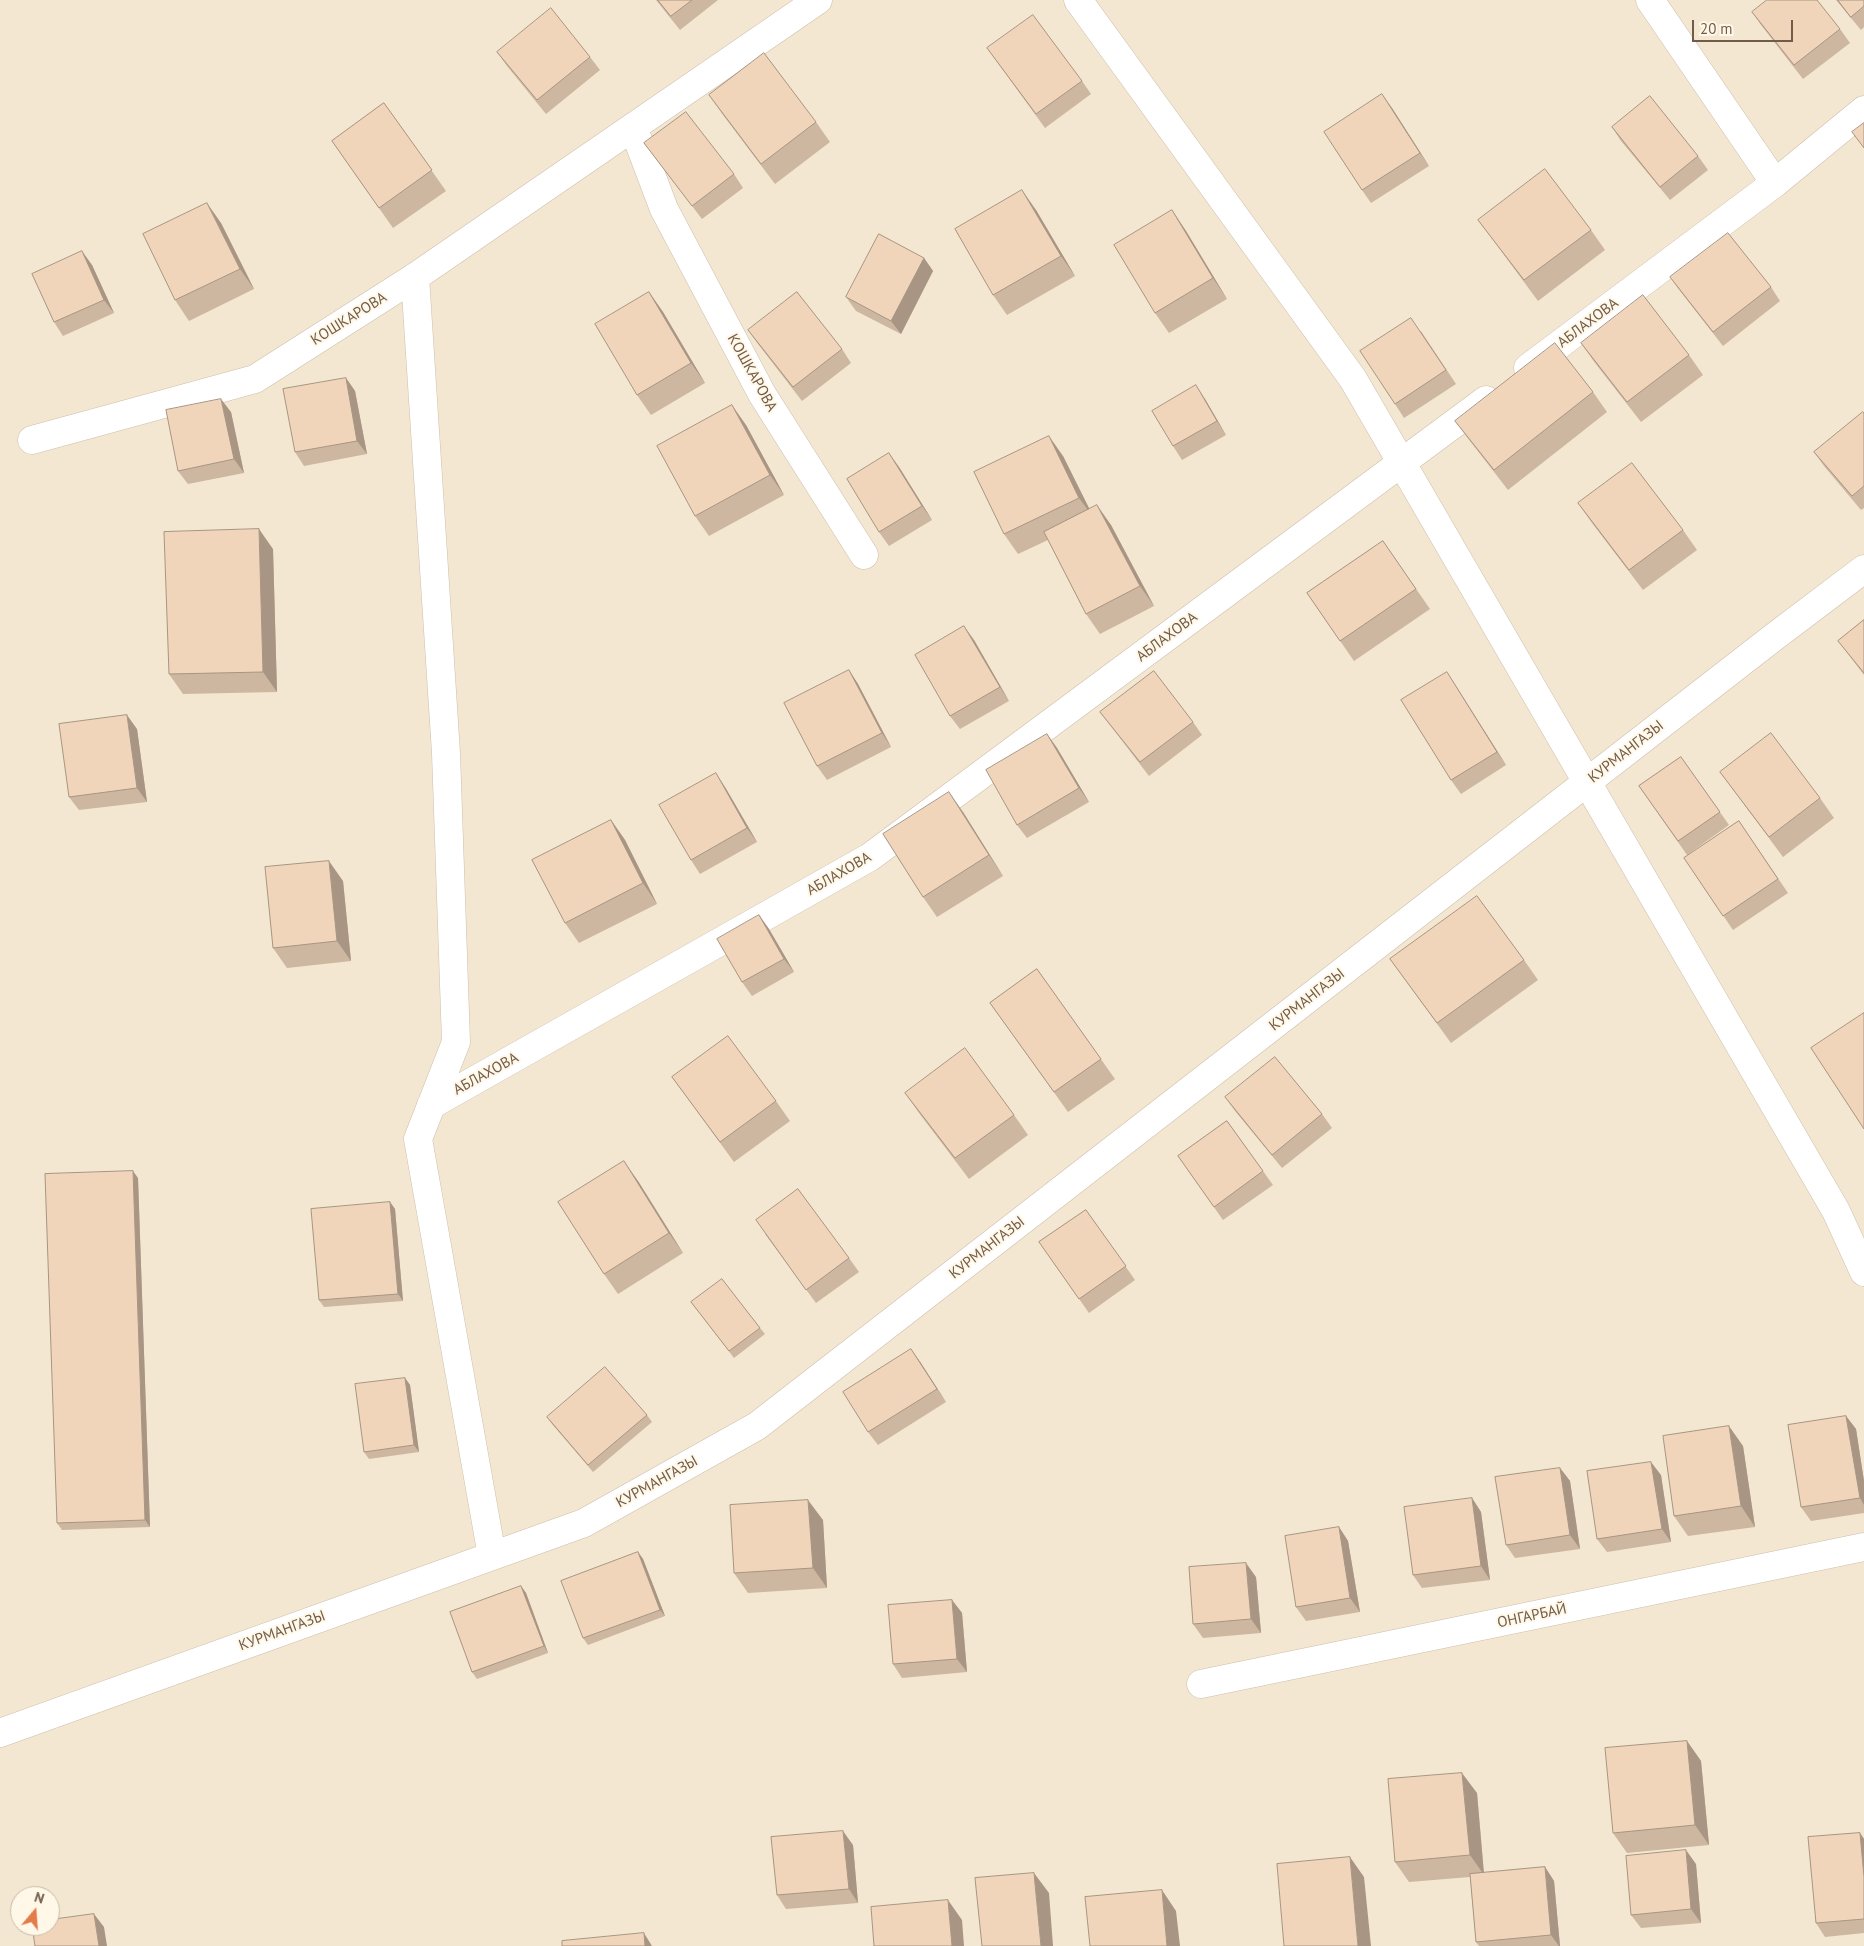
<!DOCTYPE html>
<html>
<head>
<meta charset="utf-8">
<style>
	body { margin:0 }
	#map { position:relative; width:1864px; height:1946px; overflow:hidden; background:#fbf4e2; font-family:"PT Sans",sans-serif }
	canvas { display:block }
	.north { position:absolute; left:10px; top:1886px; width:50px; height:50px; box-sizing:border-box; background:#fff8e8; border:1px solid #c7baa8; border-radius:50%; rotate:18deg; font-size:14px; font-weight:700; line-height:20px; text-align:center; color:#725c49 }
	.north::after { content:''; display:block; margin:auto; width:18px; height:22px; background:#e37c4a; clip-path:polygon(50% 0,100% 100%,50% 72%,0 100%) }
	.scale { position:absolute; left:1692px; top:20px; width:101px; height:22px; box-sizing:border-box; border:2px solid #725c49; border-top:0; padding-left:6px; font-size:15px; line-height:18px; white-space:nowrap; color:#725c49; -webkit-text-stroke:4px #fff8e8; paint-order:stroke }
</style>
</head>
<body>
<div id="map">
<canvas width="1864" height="1946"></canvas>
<div class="north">N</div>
<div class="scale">20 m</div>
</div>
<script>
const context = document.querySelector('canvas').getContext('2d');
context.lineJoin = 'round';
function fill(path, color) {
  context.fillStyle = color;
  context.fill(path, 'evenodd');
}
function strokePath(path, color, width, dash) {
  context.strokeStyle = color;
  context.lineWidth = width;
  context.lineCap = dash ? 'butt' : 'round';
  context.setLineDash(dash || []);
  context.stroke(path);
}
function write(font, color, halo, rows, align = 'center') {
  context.font = font + ' "PT Sans",sans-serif';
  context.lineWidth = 4;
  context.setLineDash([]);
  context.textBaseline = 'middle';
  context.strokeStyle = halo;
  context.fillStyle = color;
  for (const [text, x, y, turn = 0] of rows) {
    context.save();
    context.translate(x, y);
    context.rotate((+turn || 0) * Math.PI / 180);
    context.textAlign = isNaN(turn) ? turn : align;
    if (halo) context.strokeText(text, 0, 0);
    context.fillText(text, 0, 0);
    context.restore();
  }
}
const residential = new Path2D(`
	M 0,0 L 1864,0 L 1864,1946 L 0,1946 ZM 20,1896 L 50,1896 L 50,1926 L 20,1926 Z`);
const minor = new Path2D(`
	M 1078,0 L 1353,379 L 1836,1211 L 1864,1272
	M 1650,0 L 1775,183
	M 633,127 L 664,209 L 762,394 L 864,555
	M 415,277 L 446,753 L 456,1042 L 418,1139 L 492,1556
	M 1528,368 L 1775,183 L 1864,110
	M 32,440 L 255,379 L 415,277 L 818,0
	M 431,1105 L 870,857 L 1486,400
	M 1201,1684 L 1864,1547
	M 0,1733 L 584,1523 L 757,1426 L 1774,637 L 1864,569`);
const wall = new Path2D(`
	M 656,0 L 718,0 L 680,30 Z
	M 1836,0 L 1864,0 L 1864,27 L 1861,30 Z
	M 1752,12 L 1840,29 L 1850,43 L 1803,79 L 1761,25 Z
	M 987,48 L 1082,81 L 1091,94 L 1045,128 Z
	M 497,52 L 590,57 L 600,70 L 546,114 L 507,66 Z
	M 709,95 L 816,122 L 830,142 L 775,184 L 723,115 Z
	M 384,103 L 446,191 L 393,228 L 332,141 Z
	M 1392,108 L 1429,166 L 1371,203 L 1362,190 Z
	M 1612,127 L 1698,156 L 1708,170 L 1670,200 L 1621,141 Z
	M 644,143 L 734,174 L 743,188 L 702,219 Z
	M 1036,210 L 1075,276 L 1007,315 L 993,295 Z
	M 1172,210 L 1186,231 L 1227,299 L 1169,333 L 1155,313 Z
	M 1478,220 L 1591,230 L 1605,250 L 1538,301 L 1493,240 Z
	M 221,223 L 254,289 L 189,321 L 175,300 Z
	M 924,258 L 933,271 L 901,334 L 856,311 L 846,297 Z
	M 92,265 L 114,313 L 63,336 L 54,322 Z
	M 1670,277 L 1771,287 L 1780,301 L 1723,346 L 1680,291 Z
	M 649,292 L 663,312 L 705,383 L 651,415 L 637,395 Z
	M 748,330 L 842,349 L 851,363 L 802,401 L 758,344 Z
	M 1421,331 L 1456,384 L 1404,418 L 1395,404 Z
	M 1581,343 L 1689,355 L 1703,375 L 1641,422 L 1595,363 Z
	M 346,378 L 355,391 L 367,454 L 304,466 L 295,452 Z
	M 1593,392 L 1607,412 L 1508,490 L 1470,441 L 1455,421 Z
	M 1205,399 L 1226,435 L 1182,460 L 1173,446 Z
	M 231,412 L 244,473 L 188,484 L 178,471 Z
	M 1864,413 L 1864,508 L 1861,510 L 1824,466 L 1814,452 Z
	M 746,425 L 784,495 L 709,536 L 695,516 Z
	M 1063,456 L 1089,509 L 1111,525 L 1154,606 L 1100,634 L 1086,614 L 1048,540 L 1018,554 L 1004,534 Z
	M 899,467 L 932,520 L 889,546 L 879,532 Z
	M 1578,503 L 1683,530 L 1697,550 L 1643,590 L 1592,523 Z
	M 1383,541 L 1430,609 L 1354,661 L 1307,593 Z
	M 273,549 L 277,692 L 183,694 L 169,674 Z
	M 1864,620 L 1864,675 L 1848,654 L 1838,641 Z
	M 974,640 L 1009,701 L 960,729 L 950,716 Z
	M 849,670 L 858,684 L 891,747 L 827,780 L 817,766 Z
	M 1456,686 L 1506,765 L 1461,794 L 1451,780 Z
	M 1100,712 L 1193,722 L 1202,735 L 1149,776 L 1110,725 Z
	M 137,729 L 147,802 L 79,810 L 69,797 Z
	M 1047,734 L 1057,748 L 1089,802 L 1027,838 L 1017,825 Z
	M 1681,757 L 1729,825 L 1687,855 L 1639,786 Z
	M 1720,772 L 1820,798 L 1834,818 L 1783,857 Z
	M 725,787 L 757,842 L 700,874 L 691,860 Z
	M 963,812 L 1003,876 L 937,917 L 923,897 Z
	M 611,820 L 625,840 L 657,904 L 579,943 L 565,923 Z
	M 1739,821 L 1788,893 L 1733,930 L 1684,858 Z
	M 343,881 L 351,961 L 287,968 L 273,948 Z
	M 759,915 L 769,929 L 794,972 L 752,996 L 742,982 Z
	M 1390,959 L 1524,960 L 1538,980 L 1451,1043 Z
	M 1037,969 L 1115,1079 L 1068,1112 L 990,1003 Z
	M 672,1077 L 776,1101 L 790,1121 L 734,1162 Z
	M 905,1093 L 1014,1115 L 1028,1135 L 969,1179 L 919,1113 Z
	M 1225,1097 L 1322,1114 L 1332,1128 L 1282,1168 L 1235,1111 Z
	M 1227,1121 L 1273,1185 L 1223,1220 L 1178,1156 Z
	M 138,1178 L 150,1527 L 62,1530 L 57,1523 Z
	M 638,1181 L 683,1253 L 618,1294 L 604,1274 Z
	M 390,1202 L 395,1209 L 403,1301 L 324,1307 L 319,1300 Z
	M 1086,1210 L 1135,1280 L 1089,1313 L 1039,1242 Z
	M 765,1234 L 849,1258 L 859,1272 L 816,1303 Z
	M 691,1302 L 760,1328 L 765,1334 L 734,1358 Z
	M 911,1349 L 946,1402 L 878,1445 L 868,1432 Z
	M 405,1378 L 410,1385 L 419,1452 L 369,1459 L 364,1452 Z
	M 647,1415 L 652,1422 L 593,1472 L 552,1424 L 547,1417 Z
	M 1846,1416 L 1856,1429 L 1864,1481 L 1864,1513 L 1811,1521 L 1801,1507 Z
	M 1743,1446 L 1755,1527 L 1688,1536 L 1674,1516 Z
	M 1560,1468 L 1570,1481 L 1580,1549 L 1515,1558 L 1506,1545 Z
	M 1661,1475 L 1671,1542 L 1607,1552 L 1597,1539 Z
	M 1472,1498 L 1481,1512 L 1490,1580 L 1422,1588 L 1413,1575 Z
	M 823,1520 L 827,1588 L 748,1593 L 734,1573 Z
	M 1339,1527 L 1348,1541 L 1360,1612 L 1306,1621 L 1296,1607 Z
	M 638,1552 L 643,1559 L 665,1616 L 588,1645 L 583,1638 Z
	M 1256,1577 L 1261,1633 L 1203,1638 L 1193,1624 Z
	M 521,1586 L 526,1593 L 548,1653 L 477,1679 L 472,1672 Z
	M 952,1600 L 962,1613 L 967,1672 L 902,1678 L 893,1664 Z
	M 1687,1741 L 1701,1761 L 1709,1845 L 1627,1853 L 1613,1833 Z
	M 1477,1793 L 1484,1873 L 1545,1867 L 1554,1881 L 1560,1946 L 1479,1946 L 1476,1942 L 1470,1877 L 1409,1882 L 1395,1862 Z
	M 1860,1833 L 1864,1839 L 1864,1933 L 1825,1937 L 1816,1923 Z
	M 853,1845 L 858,1903 L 786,1909 L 777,1895 Z
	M 1696,1864 L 1701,1923 L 1641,1928 L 1631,1915 Z`);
const shadedWall = new Path2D(`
	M 1382,94 L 1392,108 L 1429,166 L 1420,153 Z
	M 1022,190 L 1036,210 L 1075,276 L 1061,256 Z
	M 207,203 L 221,223 L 254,289 L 240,269 Z
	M 1172,210 L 1186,231 L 1227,299 L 1213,278 Z
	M 82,251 L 92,265 L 114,313 L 104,300 Z
	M 924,258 L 933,271 L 901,334 L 891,321 Z
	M 649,292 L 663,312 L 705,383 L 691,363 Z
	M 346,378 L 355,391 L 367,454 L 357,441 Z
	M 1196,385 L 1205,399 L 1226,435 L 1217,421 Z
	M 221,399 L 231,412 L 244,473 L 234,459 Z
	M 732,405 L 746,425 L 784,495 L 770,475 Z
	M 1049,436 L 1063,456 L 1094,518 L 1079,498 Z
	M 889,453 L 899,467 L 932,520 L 922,506 Z
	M 1097,505 L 1111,525 L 1154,606 L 1140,586 Z
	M 259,529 L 273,549 L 277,692 L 263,672 Z
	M 964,626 L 974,640 L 1009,701 L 1000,687 Z
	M 849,670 L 858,684 L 891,747 L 882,733 Z
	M 1447,672 L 1456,686 L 1506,765 L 1497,752 Z
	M 127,715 L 137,729 L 147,802 L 137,788 Z
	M 1047,734 L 1057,748 L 1089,802 L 1079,788 Z
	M 716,773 L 725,787 L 757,842 L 747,828 Z
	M 949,792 L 963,812 L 1003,876 L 989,855 Z
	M 611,820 L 625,840 L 657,904 L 643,883 Z
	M 329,861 L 343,881 L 351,961 L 337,941 Z
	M 759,915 L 769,929 L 794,972 L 784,959 Z
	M 624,1161 L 638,1181 L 683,1253 L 669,1233 Z
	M 133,1171 L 138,1178 L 150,1527 L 145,1520 Z
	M 390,1202 L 395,1209 L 403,1301 L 398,1294 Z
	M 911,1349 L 921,1363 L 946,1402 L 937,1389 Z
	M 405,1378 L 410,1385 L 419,1452 L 414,1445 Z
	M 1846,1416 L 1856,1429 L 1864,1481 L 1864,1505 L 1860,1498 Z
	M 1729,1426 L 1743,1446 L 1755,1527 L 1741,1506 Z
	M 1651,1462 L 1661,1475 L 1671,1542 L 1662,1529 Z
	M 1560,1468 L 1570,1481 L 1580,1549 L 1570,1535 Z
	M 1472,1498 L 1481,1512 L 1490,1580 L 1481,1566 Z
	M 808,1500 L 823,1520 L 827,1588 L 813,1568 Z
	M 1339,1527 L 1348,1541 L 1360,1612 L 1350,1598 Z
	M 638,1552 L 643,1559 L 665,1616 L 660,1610 Z
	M 1246,1563 L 1256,1577 L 1261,1633 L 1251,1619 Z
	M 521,1586 L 526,1593 L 548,1653 L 544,1646 Z
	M 952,1600 L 962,1613 L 967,1672 L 957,1659 Z
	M 1687,1741 L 1701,1761 L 1709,1845 L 1695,1825 Z
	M 1462,1773 L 1477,1793 L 1484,1875 L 1470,1855 Z
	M 843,1831 L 853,1845 L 858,1903 L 849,1889 Z
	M 1860,1833 L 1864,1839 L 1864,1877 Z
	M 1686,1850 L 1696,1864 L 1701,1923 L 1691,1909 Z
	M 1350,1857 L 1364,1877 L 1371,1946 L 1358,1946 Z
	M 1545,1867 L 1554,1881 L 1560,1946 L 1559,1946 L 1551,1935 Z
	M 1034,1873 L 1049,1893 L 1053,1946 L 1041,1946 Z
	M 1162,1890 L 1176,1911 L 1180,1946 L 1167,1946 Z
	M 948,1900 L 962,1920 L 964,1946 L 952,1946 Z
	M 94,1914 L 104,1927 L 107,1946 L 99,1946 Z
	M 644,1933 L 652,1946 L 645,1946 Z`);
const building = new Path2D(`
	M 658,0 L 692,0 L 671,16 Z
	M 1767,0 L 1817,0 L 1840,29 L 1794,65 L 1752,12 Z
	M 1838,0 L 1864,0 L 1864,6 L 1851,17 Z
	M 551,8 L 590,57 L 537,100 L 497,52 Z
	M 1033,15 L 1082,81 L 1036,114 L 987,48 Z
	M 764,53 L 816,122 L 761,164 L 709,95 Z
	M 1382,94 L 1420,153 L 1362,190 L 1324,132 Z
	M 1650,96 L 1698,156 L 1660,187 L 1612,127 Z
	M 384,103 L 432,170 L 379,208 L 332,141 Z
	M 686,112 L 734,174 L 692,206 L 644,143 Z
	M 1864,123 L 1864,148 L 1852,132 Z
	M 1545,169 L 1591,230 L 1524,280 L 1478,220 Z
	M 1022,190 L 1061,256 L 993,295 L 955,229 Z
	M 207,203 L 240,269 L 175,300 L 143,234 Z
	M 1172,210 L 1213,278 L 1155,313 L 1114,245 Z
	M 1728,233 L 1771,287 L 1713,332 L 1670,277 Z
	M 879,234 L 924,258 L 891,321 L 846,297 Z
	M 82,251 L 104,300 L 54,322 L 32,274 Z
	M 649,292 L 691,363 L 637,395 L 595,324 Z
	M 797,292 L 842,349 L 793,387 L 748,330 Z
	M 1643,295 L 1689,355 L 1627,402 L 1581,343 Z
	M 1411,318 L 1446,370 L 1395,404 L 1360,351 Z
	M 1555,343 L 1593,392 L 1494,470 L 1455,421 Z
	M 346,378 L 357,441 L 295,452 L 283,389 Z
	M 1196,385 L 1217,421 L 1173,446 L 1152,411 Z
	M 221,399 L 234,459 L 178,471 L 166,410 Z
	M 732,405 L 770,475 L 695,516 L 657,446 Z
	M 1863,412 L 1864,413 L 1864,486 L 1852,496 L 1814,452 Z
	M 1049,436 L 1079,498 L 1004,534 L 974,472 Z
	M 889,453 L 922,506 L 879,532 L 847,479 Z
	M 1632,463 L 1683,530 L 1629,570 L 1578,503 Z
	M 1097,505 L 1140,586 L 1086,614 L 1044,532 Z
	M 259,529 L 263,672 L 169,674 L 164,532 Z
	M 1383,541 L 1416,589 L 1340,641 L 1307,593 Z
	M 1864,620 L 1864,673 L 1838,641 Z
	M 964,626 L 1000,687 L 950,716 L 915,655 Z
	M 849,670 L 882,733 L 817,766 L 784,703 Z
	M 1154,671 L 1193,722 L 1140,762 L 1100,712 Z
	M 1447,672 L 1497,752 L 1451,780 L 1401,700 Z
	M 127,715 L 137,788 L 69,797 L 59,724 Z
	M 1771,733 L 1820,798 L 1769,837 L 1720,772 Z
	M 1047,734 L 1079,788 L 1017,825 L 986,770 Z
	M 1681,757 L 1720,812 L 1678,841 L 1639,786 Z
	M 716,773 L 747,828 L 691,860 L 659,805 Z
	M 949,792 L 989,855 L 923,897 L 883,834 Z
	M 611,820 L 643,883 L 565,923 L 532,860 Z
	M 1739,821 L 1778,879 L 1723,916 L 1684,858 Z
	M 329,861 L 337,941 L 273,948 L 265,867 Z
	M 1477,896 L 1524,960 L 1437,1023 L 1390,959 Z
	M 759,915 L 784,959 L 742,982 L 717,939 Z
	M 1037,969 L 1101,1059 L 1054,1092 L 990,1003 Z
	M 1864,1013 L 1864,1129 L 1811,1048 Z
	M 728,1036 L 776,1101 L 720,1142 L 672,1077 Z
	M 965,1048 L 1014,1115 L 955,1158 L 905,1093 Z
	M 1275,1057 L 1322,1114 L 1272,1155 L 1225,1097 Z
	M 1227,1121 L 1263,1171 L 1214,1207 L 1178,1156 Z
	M 624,1161 L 669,1233 L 604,1274 L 558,1202 Z
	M 133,1171 L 145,1520 L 57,1523 L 45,1174 Z
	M 798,1189 L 849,1258 L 806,1290 L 756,1220 Z
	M 390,1202 L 398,1294 L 319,1300 L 311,1209 Z
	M 1086,1210 L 1126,1266 L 1079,1299 L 1039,1242 Z
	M 722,1279 L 760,1328 L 729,1351 L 691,1302 Z
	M 911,1349 L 937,1389 L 868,1432 L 843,1392 Z
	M 605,1367 L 647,1415 L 588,1465 L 547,1417 Z
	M 405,1378 L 414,1445 L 364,1452 L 355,1384 Z
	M 1846,1416 L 1860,1498 L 1801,1507 L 1788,1425 Z
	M 1729,1426 L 1741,1506 L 1674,1516 L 1663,1436 Z
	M 1651,1462 L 1662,1529 L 1597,1539 L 1587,1471 Z
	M 1560,1468 L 1570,1535 L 1506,1545 L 1495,1477 Z
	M 1472,1498 L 1481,1566 L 1413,1575 L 1404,1507 Z
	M 808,1500 L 813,1568 L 734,1573 L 730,1505 Z
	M 1339,1527 L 1350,1598 L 1296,1607 L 1285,1536 Z
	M 638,1552 L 660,1610 L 583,1638 L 561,1581 Z
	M 1246,1563 L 1251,1619 L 1193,1624 L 1189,1567 Z
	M 521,1586 L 544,1646 L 472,1672 L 450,1612 Z
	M 952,1600 L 957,1659 L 893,1664 L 888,1605 Z
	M 1687,1741 L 1695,1825 L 1613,1833 L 1605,1748 Z
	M 1462,1773 L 1470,1855 L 1395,1862 L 1388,1779 Z
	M 843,1831 L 849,1889 L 777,1895 L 771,1837 Z
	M 1860,1833 L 1864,1877 L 1864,1919 L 1816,1923 L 1808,1837 Z
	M 1686,1850 L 1691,1909 L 1631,1915 L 1626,1856 Z
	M 1350,1857 L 1358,1946 L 1284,1946 L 1277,1864 Z
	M 1545,1867 L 1551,1935 L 1476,1942 L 1470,1874 Z
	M 1034,1873 L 1041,1946 L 982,1946 L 975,1878 Z
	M 1162,1890 L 1167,1946 L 1090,1946 L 1085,1897 Z
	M 948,1900 L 952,1946 L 874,1946 L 871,1907 Z
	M 94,1914 L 99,1946 L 35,1946 L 32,1926 L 50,1926 L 50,1920 Z
	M 644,1933 L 645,1946 L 562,1946 L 562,1941 Z`);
const streetNames = [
	["КОШКАРОВА",349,319,-32],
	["АБЛАХОВА",1588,323,-37],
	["КОШКАРОВА",752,373,61],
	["АБЛАХОВА",1167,637,-37],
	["КУРМАНГАЗЫ",1626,752,-38],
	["АБЛАХОВА",839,874,-30],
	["КУРМАНГАЗЫ",1307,1000,-38],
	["АБЛАХОВА",486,1074,-29],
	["КУРМАНГАЗЫ",987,1248,-38],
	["КУРМАНГАЗЫ",657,1482,-29],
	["ОНГАРБАЙ",1532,1616,-12],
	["КУРМАНГАЗЫ",282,1631,-20]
];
fill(residential, '#f3e7d1');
strokePath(minor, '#cebfac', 29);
strokePath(minor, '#fff', 28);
fill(wall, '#ceb7a1');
fill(shadedWall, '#a89583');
fill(building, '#f0d5bb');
strokePath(building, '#a89583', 1);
write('15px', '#725c49', '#fff8e8', streetNames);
</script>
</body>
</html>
